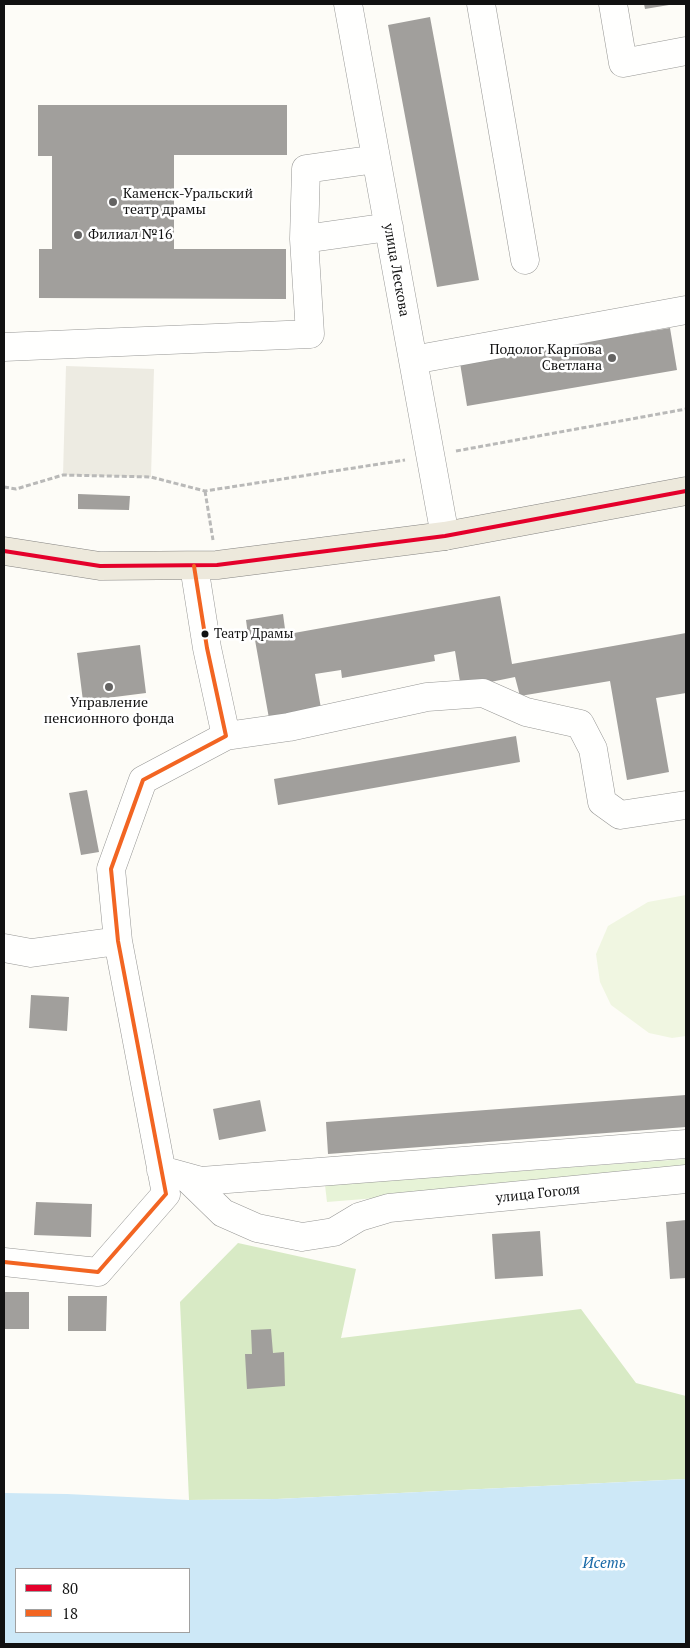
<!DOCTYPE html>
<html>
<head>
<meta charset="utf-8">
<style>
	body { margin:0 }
	#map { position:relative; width:690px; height:1648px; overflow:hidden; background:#fdfcf7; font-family:"PT Serif",serif }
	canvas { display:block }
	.frame { position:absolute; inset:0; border:5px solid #111; pointer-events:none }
	.legend { position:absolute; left:15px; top:1568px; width:175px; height:65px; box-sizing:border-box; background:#fff; border:1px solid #a0a0a0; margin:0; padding:6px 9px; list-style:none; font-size:15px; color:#111 }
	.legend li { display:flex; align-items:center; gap:10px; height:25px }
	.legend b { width:25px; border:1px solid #a0a0a0 }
</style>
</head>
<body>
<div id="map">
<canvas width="690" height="1648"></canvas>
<div class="frame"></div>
<ul class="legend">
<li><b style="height:6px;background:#e4002b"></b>80</li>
<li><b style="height:6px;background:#f26522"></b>18</li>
</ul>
</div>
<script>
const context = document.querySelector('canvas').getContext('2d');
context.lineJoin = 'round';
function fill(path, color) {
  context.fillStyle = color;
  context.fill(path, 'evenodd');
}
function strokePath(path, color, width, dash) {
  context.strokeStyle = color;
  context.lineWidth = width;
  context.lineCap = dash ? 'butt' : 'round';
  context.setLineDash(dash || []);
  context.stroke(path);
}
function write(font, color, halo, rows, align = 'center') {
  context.font = font + ' "PT Serif",serif';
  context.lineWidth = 5;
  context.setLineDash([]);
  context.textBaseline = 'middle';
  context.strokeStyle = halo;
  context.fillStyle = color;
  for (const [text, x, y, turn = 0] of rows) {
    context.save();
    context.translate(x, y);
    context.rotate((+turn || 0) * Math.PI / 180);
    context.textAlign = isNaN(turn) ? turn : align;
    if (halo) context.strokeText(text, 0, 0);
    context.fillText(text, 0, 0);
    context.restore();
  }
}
const green = new Path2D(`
	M 686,1159 L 686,1173 L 327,1202 L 325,1185 Z`);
const forest = new Path2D(`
	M 238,1243 L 356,1269 L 341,1338 L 581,1309 L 636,1383 L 686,1396 L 686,1479 L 277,1499 L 189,1500 L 180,1302 Z`);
const pitch = new Path2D(`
	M 686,895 L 686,1036 L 672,1038 L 649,1033 L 611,1005 L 600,982 L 596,954 L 608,926 L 648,902 Z`);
const plaza = new Path2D(`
	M 66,366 L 154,369 L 151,477 L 63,475 Z`);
const water = new Path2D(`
	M 686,1479 L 686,1644 L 4,1644 L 4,1493 L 67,1494 L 189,1500 L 277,1499 ZM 16,1569 L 189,1569 L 189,1632 L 16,1632 Z`);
const building = new Path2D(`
	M 644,4 L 669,4 L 669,5 L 645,9 Z
	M 430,17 L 479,280 L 437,287 L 388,25 Z
	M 38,105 L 287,105 L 287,155 L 174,155 L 174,249 L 286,249 L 286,299 L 39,298 L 39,249 L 52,249 L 52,156 L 38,156 Z
	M 670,328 L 677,370 L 467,406 L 460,363 Z
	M 78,494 L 130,496 L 129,510 L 78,509 Z
	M 500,596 L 512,664 L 686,633 L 686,693 L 656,698 L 669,772 L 627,780 L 610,681 L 520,696 L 515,677 L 461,688 L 455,651 L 434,655 L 435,661 L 342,678 L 341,670 L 315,674 L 322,714 L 270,724 L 255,640 Z
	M 283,614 L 285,629 L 248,635 L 246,620 Z
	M 140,645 L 146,693 L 83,701 L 77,653 Z
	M 516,736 L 520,762 L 278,805 L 274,779 Z
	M 87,790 L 99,852 L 81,855 L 69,793 Z
	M 31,995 L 69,997 L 67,1031 L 29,1028 Z
	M 686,1095 L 686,1127 L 328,1154 L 326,1122 Z
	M 260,1100 L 266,1131 L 219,1140 L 213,1109 Z
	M 36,1202 L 92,1204 L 91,1237 L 34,1235 Z
	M 686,1220 L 686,1278 L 670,1279 L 666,1222 Z
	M 540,1231 L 543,1276 L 495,1279 L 492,1234 Z
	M 4,1292 L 29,1292 L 29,1329 L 4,1329 Z
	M 68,1296 L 107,1296 L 106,1331 L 68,1331 Z
	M 271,1329 L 273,1353 L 284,1352 L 285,1386 L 247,1389 L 245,1354 L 252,1354 L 251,1330 Z`);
const path = new Path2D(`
	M 456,451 L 686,409
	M 4,487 L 16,489 L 63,475 L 151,477 L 205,491 L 405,460
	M 205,491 L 213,540`);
const minor = new Path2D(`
	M 348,4 L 445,536
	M 481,4 L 525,260
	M 613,4 L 623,63 L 686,51
	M 304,239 L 306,169 L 376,159
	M 4,347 L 310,334 L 304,239 L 389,227
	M 413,360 L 686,310
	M 226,736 L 289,727 L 427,697 L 483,693 L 526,712 L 580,724 L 593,749 L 602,802 L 620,815 L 686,805
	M 4,948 L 31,953 L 118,941
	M 161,1170 L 201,1181 L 686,1144
	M 186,1177 L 223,1213 L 257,1228 L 302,1237 L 334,1232 L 359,1217 L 389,1208 L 686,1179
	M 4,1262 L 98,1272 L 166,1194 L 118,941 L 111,869 L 143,780 L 226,736 L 207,648 L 194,566`);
const major = new Path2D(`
	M 4,551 L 100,566 L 217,565 L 445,536 L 686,491`);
const bus1 = new Path2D(`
	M 4,551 L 100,566 L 217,565 L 445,536 L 686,491`);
const bus2 = new Path2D(`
	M 4,1262 L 98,1272 L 166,1194 L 118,941 L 111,869 L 143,780 L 226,736 L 207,648 L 194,566`);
const markers = [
	[113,202,5,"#646362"],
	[78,235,5,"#646362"],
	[612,358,5,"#646362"],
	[205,634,4.5,"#111"],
	[109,687,5,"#646362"]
];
const busNames = [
	["Театр Драмы",214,634]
];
const poiNames = [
	["Каменск-Уральский",123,194],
	["театр драмы",123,210],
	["Филиал №16",88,235],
	["Подолог Карпова",602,350,"right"],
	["Светлана",602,366,"right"],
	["Управление",109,703,"center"],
	["пенсионного фонда",109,719,"center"]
];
const streetNames = [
	["улица Лескова",396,270,80],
	["улица Гоголя",538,1194,-6]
];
const waterNames = [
	["Исеть",604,1564]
];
fill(green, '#e7f3d7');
fill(forest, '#d8eac5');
fill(pitch, '#f0f6e1');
fill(plaza, '#edebe2');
fill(water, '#cde8f7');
fill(building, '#a19f9c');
strokePath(minor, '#979795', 29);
strokePath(major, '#858482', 29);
strokePath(path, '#b9b9b8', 3, [5, 2.5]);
strokePath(minor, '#fffffe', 28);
strokePath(major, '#ede9dc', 28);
strokePath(bus1, '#e4002b', 4);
strokePath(bus2, '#f26522', 4);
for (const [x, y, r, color] of markers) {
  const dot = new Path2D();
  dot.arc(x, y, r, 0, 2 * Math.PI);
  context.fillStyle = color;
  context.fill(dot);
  strokePath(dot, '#fff', 2);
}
write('13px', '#111', '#fff', busNames, 'left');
write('14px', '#111', '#fff', poiNames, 'left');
write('14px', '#111', '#fff', streetNames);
write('italic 15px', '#1768a6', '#fff', waterNames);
</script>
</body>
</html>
